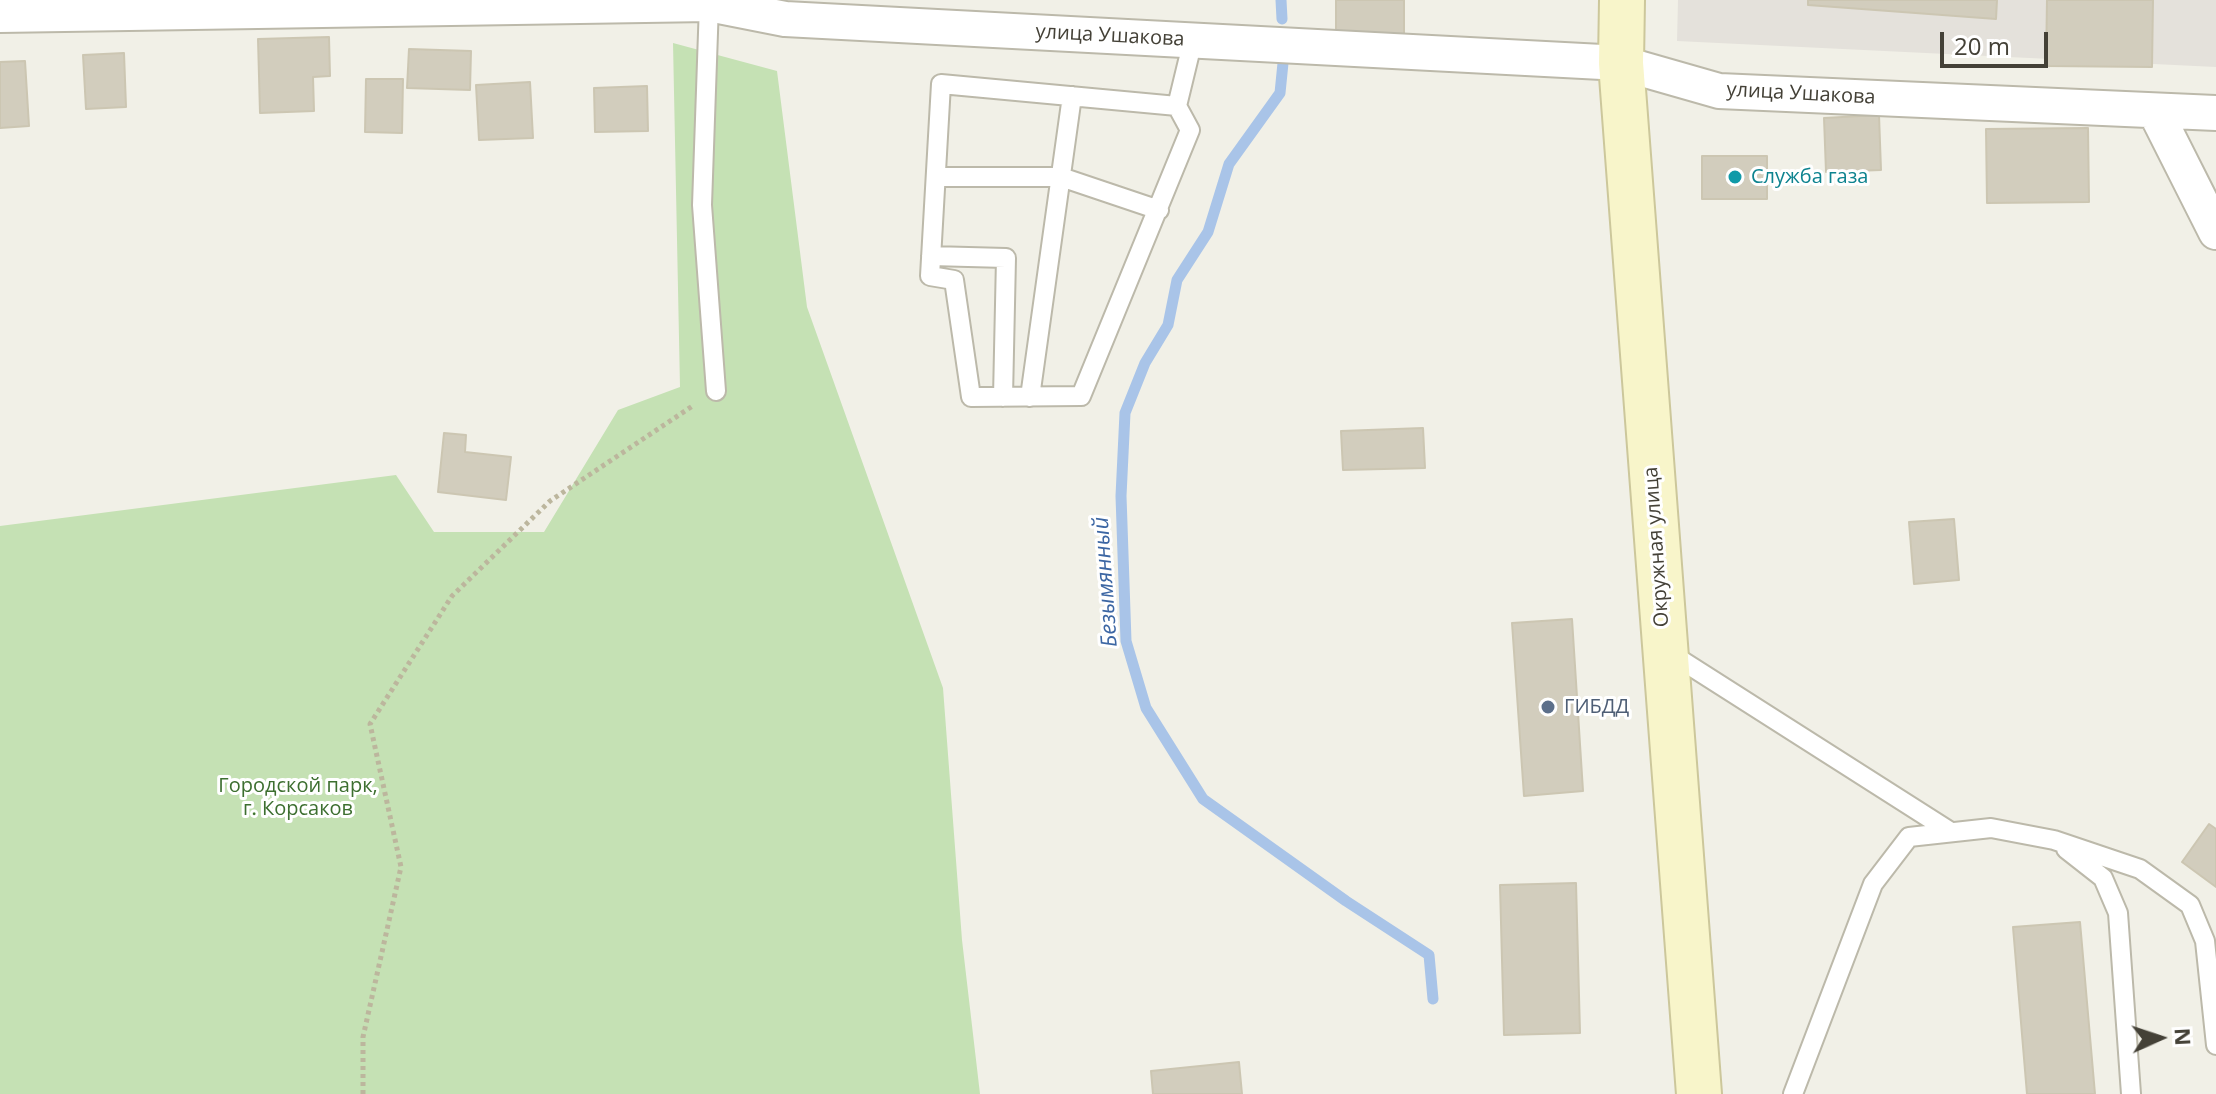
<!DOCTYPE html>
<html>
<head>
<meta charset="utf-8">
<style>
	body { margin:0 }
	#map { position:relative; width:2216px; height:1094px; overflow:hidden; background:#f1f0e7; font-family:"Open Sans",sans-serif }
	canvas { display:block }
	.north { position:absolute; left:2120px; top:998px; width:80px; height:80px; -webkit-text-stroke:6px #fff; paint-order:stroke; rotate:87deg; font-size:22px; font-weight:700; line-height:32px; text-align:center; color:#444137 }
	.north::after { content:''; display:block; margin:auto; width:28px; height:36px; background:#444137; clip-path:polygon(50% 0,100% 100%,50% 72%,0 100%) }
	.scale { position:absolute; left:1940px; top:32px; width:108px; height:36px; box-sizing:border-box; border:4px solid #444137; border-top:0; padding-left:10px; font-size:24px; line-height:28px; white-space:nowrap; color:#444137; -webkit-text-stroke:6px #fff; paint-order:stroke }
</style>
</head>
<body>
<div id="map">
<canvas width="2216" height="1094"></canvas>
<div class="north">N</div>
<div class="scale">20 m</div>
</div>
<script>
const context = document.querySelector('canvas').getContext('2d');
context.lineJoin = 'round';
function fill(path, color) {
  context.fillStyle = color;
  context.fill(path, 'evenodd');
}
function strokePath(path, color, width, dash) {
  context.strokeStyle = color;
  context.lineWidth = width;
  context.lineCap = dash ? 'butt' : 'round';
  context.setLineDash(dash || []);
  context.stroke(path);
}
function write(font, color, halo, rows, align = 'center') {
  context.font = font + ' "Open Sans",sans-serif';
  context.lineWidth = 6;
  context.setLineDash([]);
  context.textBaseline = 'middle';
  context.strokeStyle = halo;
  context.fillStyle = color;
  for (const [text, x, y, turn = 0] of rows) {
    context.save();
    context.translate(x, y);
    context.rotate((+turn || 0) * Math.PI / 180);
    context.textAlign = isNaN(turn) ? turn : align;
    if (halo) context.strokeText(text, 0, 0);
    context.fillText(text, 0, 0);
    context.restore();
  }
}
const industrial = new Path2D(`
	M 1678,0 L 2216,0 L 2216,67 L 1677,41 Z`);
const green = new Path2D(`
	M 673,43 L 777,71 L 807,307 L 943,688 L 962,940 L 980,1094 L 0,1094 L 0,526 L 396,475 L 434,532 L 544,532 L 618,410 L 680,387 Z`);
const stream = new Path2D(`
	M 1281,0 L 1282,19
	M 1283,63 L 1280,93 L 1229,164 L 1208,232 L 1177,280 L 1168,325 L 1145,363 L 1125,413 L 1121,496 L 1126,641 L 1146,708 L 1203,799 L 1346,901 L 1429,955 L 1433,999`);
const building = new Path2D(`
	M 1336,0 L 1404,0 L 1404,37 L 1336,36 Z
	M 1808,0 L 1997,0 L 1996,19 L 1808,5 Z
	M 2047,0 L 2153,0 L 2152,67 L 2046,66 Z
	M 329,37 L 330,76 L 313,77 L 314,111 L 260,113 L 258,39 Z
	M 409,49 L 471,51 L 470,90 L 407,88 Z
	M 124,53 L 126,107 L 86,109 L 83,55 Z
	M 25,61 L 29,126 L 0,128 L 0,62 Z
	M 366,79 L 403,79 L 402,133 L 365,132 Z
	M 530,82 L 533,138 L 479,140 L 476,85 Z
	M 647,86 L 648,131 L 595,132 L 594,88 Z
	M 1879,115 L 1881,170 L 1826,172 L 1824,118 Z
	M 2088,128 L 2089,202 L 1987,203 L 1986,129 Z
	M 1702,156 L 1767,156 L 1767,199 L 1702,199 Z
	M 1423,428 L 1425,468 L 1343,470 L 1341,431 Z
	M 444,433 L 466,435 L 465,452 L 511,457 L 506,500 L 438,492 Z
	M 1954,519 L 1959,580 L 1914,584 L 1909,522 Z
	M 1572,619 L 1583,791 L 1524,796 L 1512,623 Z
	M 2209,824 L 2216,829 L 2216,887 L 2182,862 Z
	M 1576,883 L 1580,1033 L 1504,1035 L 1500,885 Z
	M 2080,922 L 2095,1094 L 2027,1094 L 2013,927 Z
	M 1239,1062 L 1242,1094 L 1153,1094 L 1151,1071 Z`);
const path = new Path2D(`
	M 363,1094 L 363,1037 L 401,867 L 370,724 L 452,596 L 550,501 L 694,405`);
const lane = new Path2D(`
	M 709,4 L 702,205 L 716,391
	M 1177,106 L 941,84 L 930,276 L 954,280 L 971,397 L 1081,396 L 1190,130 L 1177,106 L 1193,40
	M 936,177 L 1061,177 L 1159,210
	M 931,256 L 1006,258 L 1003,397
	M 1030,397 L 1072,96
	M 1670,653 L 1951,832
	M 2066,849 L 2103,878 L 2118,913 L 2131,1094
	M 1793,1094 L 1873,884 L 1909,837 L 1991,828 L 2054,840 L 2140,869 L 2190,905 L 2205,941 L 2216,1045`);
const street = new Path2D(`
	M 0,15 L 709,4 L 785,19 L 1621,63 L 1719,91 L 2216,113
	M 2155,111 L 2216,232`);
const secondary = new Path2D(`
	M 1622,0 L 1621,63 L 1699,1094`);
const markers = [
	[1735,177,8,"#0f9aa8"],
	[1548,707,8,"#5c6f8a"]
];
const streetNames = [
	["улица Ушакова",1110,36,3],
	["улица Ушакова",1801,94,3],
	["Окружная улица",1657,547,-94]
];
const cultureNames = [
	["Служба газа",1751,177]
];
const serviceNames = [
	["ГИБДД",1564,707]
];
const parkNames = [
	["Городской парк,",298,786],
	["г. Корсаков",298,809]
];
const waterNames = [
	["Безымянный",1106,582,-94]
];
fill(industrial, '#e4e1db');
fill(green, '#c5e1b4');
strokePath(stream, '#a9c4e8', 11);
fill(building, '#d2cdbd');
strokePath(building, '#ccc6b2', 2);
strokePath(lane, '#bcb9aa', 22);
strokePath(street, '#bcb9aa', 38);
strokePath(secondary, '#ccc79b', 48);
strokePath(path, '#bcb69d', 5, [4, 4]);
strokePath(lane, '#fff', 18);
strokePath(street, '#fff', 34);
strokePath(secondary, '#f8f5ca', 44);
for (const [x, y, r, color] of markers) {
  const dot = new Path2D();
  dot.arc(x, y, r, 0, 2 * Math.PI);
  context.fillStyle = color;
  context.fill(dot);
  strokePath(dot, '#fff', 3);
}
write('20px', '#444137', '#fff', streetNames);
write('20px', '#0d838f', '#fff', cultureNames, 'left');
write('20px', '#4e5e75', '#fff', serviceNames, 'left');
write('20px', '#3d6f30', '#fff', parkNames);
write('italic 22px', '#3c66a3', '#fff', waterNames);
</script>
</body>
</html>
